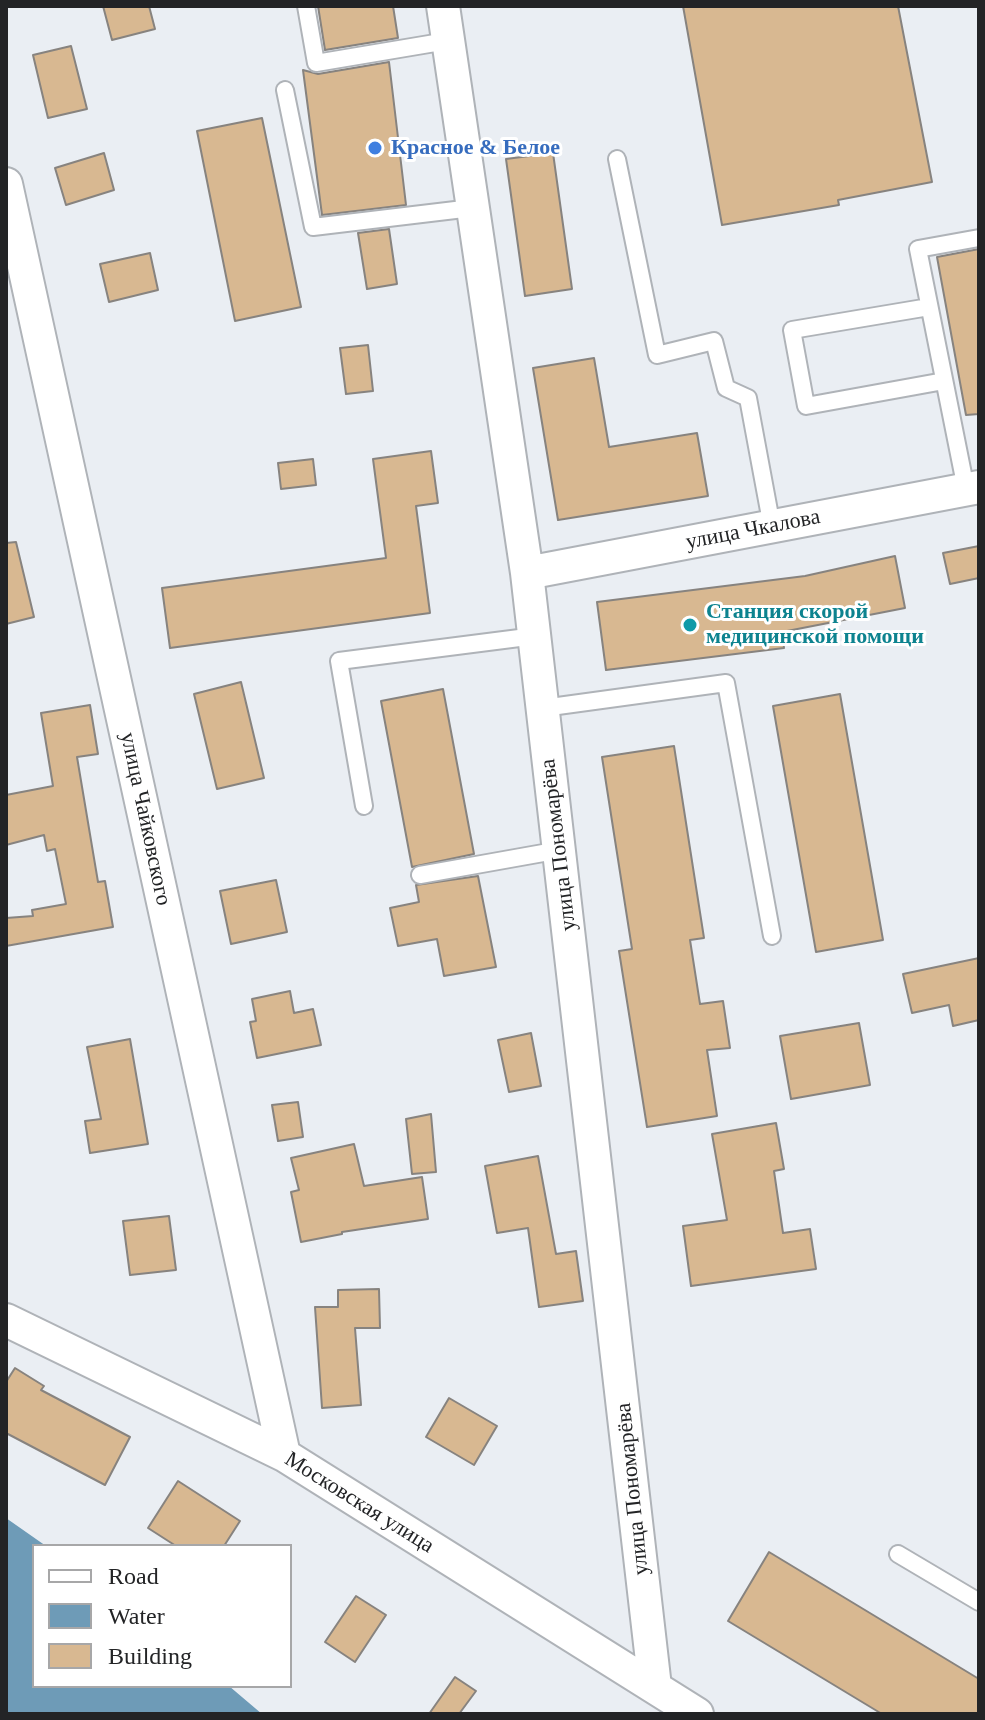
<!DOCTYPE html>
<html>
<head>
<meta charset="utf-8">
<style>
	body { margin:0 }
	#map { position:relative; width:985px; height:1720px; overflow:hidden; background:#eaeef3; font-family:"Times New Roman",serif }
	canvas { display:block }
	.frame { position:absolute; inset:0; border:8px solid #232426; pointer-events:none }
	.legend { position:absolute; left:32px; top:1544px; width:260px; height:144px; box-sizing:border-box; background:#fff; border:2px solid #a7a7a8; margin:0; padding:10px 14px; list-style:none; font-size:24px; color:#232426 }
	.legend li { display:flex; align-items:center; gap:16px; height:40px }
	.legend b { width:40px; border:2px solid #a7a7a8 }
</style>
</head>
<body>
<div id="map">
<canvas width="985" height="1720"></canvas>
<div class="frame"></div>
<ul class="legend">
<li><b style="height:10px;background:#fff"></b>Road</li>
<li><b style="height:22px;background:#6e9bb7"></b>Water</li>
<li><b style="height:22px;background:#d8b891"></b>Building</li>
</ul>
</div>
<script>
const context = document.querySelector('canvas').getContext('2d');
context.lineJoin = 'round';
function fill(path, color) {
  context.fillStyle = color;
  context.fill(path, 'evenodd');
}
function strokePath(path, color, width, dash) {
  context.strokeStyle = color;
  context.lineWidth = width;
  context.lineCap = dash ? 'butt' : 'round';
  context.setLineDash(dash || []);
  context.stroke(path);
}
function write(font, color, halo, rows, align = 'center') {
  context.font = font + ' "Times New Roman",serif';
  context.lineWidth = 6;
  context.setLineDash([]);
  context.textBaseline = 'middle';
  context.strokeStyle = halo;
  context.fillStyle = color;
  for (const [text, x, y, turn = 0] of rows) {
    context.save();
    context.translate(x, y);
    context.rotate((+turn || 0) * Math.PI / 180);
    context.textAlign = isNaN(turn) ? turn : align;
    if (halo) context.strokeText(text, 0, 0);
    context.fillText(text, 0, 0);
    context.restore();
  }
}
const water = new Path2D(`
	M 6,1518 L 46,1546 L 34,1546 L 34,1686 L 229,1686 L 262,1714 L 6,1714 Z`);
const building = new Path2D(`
	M 103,6 L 149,6 L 155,29 L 112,40 Z
	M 318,6 L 393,6 L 398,38 L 325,50 Z
	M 683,6 L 898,6 L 932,182 L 838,200 L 839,205 L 722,225 Z
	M 71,46 L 87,109 L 48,118 L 33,55 Z
	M 389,62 L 406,205 L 322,215 L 303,70 L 318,74 Z
	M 262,118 L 301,307 L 235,321 L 197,131 Z
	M 104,153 L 114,190 L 66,205 L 55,168 Z
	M 553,153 L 572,289 L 525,296 L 506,159 Z
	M 389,229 L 397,284 L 367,289 L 358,233 Z
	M 979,249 L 979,414 L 966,415 L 937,257 Z
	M 150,253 L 158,290 L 109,302 L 100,264 Z
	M 368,345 L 373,391 L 346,394 L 340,348 Z
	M 594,358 L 609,447 L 697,433 L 708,496 L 558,520 L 533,368 Z
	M 431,451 L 438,503 L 416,506 L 430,613 L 170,648 L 162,588 L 386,558 L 373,459 Z
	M 313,459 L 316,485 L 281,489 L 278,463 Z
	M 16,542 L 34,617 L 6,624 L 6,543 Z
	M 979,546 L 979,578 L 950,584 L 943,553 Z
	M 895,556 L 905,608 L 782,632 L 784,648 L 606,670 L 597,602 L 805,576 Z
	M 241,682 L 264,778 L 217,789 L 194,694 Z
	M 443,689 L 474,854 L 412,867 L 381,701 Z
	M 840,694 L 883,940 L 816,952 L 773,706 Z
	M 90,705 L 98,754 L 77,757 L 98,882 L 105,881 L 113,927 L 6,946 L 6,918 L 33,916 L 32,910 L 66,904 L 55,849 L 47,851 L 44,835 L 6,845 L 6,795 L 53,786 L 41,713 Z
	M 674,746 L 704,938 L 690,940 L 700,1004 L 723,1001 L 730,1048 L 707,1050 L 717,1116 L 647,1127 L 619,951 L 632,949 L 602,757 Z
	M 478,876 L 496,967 L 444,976 L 437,939 L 398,946 L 390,908 L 419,902 L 416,885 Z
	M 276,880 L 287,932 L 231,944 L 220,891 Z
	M 979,958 L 979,1020 L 953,1026 L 949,1005 L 912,1013 L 903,974 Z
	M 290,991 L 294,1013 L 313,1009 L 321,1045 L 257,1058 L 250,1022 L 256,1021 L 252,999 Z
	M 859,1023 L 870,1085 L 791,1099 L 780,1036 Z
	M 531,1033 L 541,1086 L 509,1092 L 498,1040 Z
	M 130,1039 L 148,1144 L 90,1153 L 85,1121 L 101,1119 L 87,1047 Z
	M 298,1102 L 303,1137 L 278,1141 L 272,1105 Z
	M 431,1114 L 436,1172 L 412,1174 L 406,1119 Z
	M 776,1123 L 784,1169 L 774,1171 L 783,1233 L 810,1229 L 816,1269 L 691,1286 L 683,1226 L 727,1220 L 712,1134 Z
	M 354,1144 L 364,1186 L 422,1177 L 428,1219 L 342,1232 L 342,1234 L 301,1242 L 291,1192 L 299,1190 L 291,1158 Z
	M 538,1156 L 556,1254 L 576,1251 L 583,1301 L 539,1307 L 528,1228 L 497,1233 L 485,1166 Z
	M 169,1216 L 176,1270 L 130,1275 L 123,1221 Z
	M 379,1289 L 380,1328 L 355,1328 L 361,1405 L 322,1408 L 315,1307 L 338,1307 L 338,1290 Z
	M 15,1368 L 44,1386 L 41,1390 L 130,1437 L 105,1485 L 6,1433 L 6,1382 Z
	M 449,1398 L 497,1426 L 474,1465 L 426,1437 Z
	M 178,1481 L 240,1521 L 224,1546 L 176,1546 L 148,1528 Z
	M 769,1552 L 979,1679 L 979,1714 L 882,1714 L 728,1621 Z
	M 356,1596 L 386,1615 L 355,1662 L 325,1642 Z
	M 455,1677 L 476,1691 L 459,1714 L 429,1714 Z`);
const lane = new Path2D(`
	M 306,6 L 316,63 L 447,41
	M 285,90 L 313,227 L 472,208
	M 617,159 L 657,355 L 714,341 L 726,388 L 748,398 L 772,527
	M 929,307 L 792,330 L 806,406 L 944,381
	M 966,489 L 918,249 L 979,238
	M 543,708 L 726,683 L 772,936
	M 364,806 L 339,661 L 535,636
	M 420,875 L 560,850
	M 898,1554 L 979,1602`);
const street = new Path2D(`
	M 443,6 L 527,573 L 655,1687
	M 6,184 L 284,1455
	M 527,573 L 979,487
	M 6,1320 L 284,1455 L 697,1714`);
const markers = [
	[375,148,8,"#3f7fe0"],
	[690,625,8,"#0f9aa8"]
];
const shopNames = [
	["Красное & Белое",391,148]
];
const streetNames = [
	["улица Чкалова",753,530,-11],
	["улица Чайковского",145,819,78],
	["улица Пономарёва",559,845,-97],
	["улица Пономарёва",633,1489,-96],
	["Московская улица",359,1503,32]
];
const cultureNames = [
	["Станция скорой",706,612],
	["медицинской помощи",706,637]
];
fill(water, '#6e9bb7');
fill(building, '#d8b891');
strokePath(building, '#87837f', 2);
strokePath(lane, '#afb3b8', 20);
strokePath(street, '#afb3b8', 36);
strokePath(lane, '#fff', 16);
strokePath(street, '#fff', 32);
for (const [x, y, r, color] of markers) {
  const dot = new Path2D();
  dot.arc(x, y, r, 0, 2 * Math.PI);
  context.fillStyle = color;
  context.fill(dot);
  strokePath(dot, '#fff', 3);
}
write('bold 22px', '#366cbe', '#fff', shopNames, 'left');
write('22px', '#232426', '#fff', streetNames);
write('bold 22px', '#0d838f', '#fff', cultureNames, 'left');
</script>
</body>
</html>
